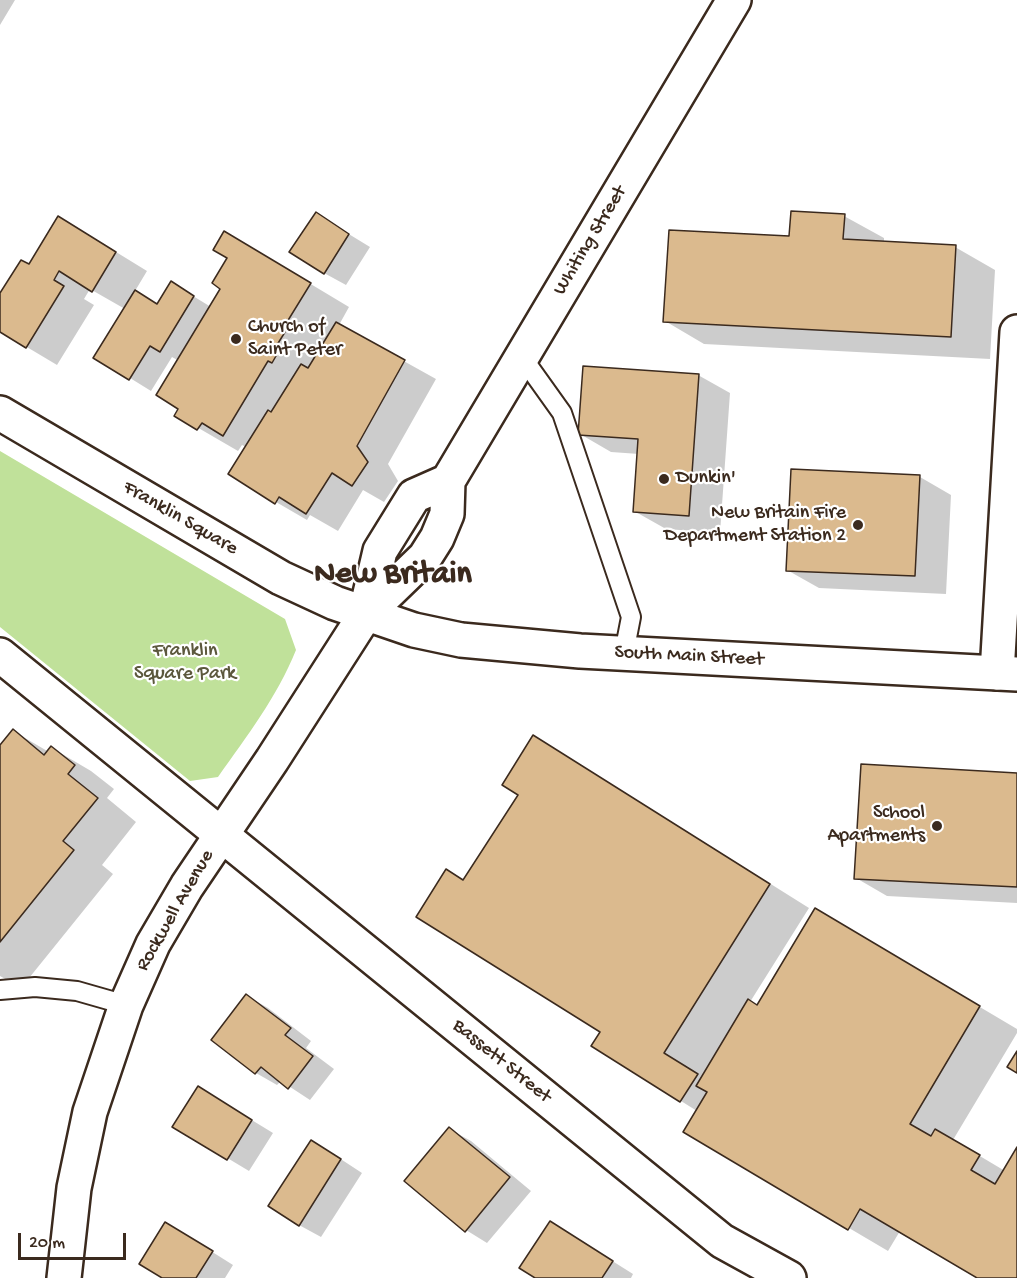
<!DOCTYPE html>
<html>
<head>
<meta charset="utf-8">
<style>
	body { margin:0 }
	#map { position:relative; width:1017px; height:1278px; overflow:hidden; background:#fff; font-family:"Gochi Hand",sans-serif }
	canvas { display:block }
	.scale { position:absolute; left:18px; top:1233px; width:108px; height:27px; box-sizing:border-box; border:3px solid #3b2a1e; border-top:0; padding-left:8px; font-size:18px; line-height:21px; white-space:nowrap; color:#3b2a1e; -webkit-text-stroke:4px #fff; paint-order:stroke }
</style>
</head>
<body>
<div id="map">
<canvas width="1017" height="1278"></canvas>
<div class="scale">20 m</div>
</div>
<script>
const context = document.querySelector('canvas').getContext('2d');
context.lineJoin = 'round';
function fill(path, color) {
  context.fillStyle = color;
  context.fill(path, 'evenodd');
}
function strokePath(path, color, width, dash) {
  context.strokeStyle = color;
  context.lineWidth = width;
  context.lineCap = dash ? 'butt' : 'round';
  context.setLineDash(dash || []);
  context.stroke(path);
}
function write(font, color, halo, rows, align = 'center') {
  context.font = font + ' "Gochi Hand",sans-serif';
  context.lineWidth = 4.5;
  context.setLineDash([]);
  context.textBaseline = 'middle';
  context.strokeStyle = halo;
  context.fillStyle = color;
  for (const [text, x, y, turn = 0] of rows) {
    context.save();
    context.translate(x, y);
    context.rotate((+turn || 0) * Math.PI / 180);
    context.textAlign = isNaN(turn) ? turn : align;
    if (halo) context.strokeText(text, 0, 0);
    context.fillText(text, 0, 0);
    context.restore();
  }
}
const green = new Path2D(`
	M 0,451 L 285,619 L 296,650 C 277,697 247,736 218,777 L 190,781 L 0,627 Z`);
const shadow = new Path2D(`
	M 0,0 L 15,0 L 0,25 Z
	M 316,214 L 370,247 L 346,285 L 324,273 Z
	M 844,216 L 884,238 L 884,243 L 955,247 L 995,270 L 990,359 L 704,344 L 665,321 L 791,238 Z
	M 90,236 L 147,271 L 135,291 L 158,305 L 193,296 L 211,307 L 264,256 L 349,307 L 339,325 L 436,379 L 388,464 L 398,481 L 384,502 L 363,490 L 338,531 L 310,515 L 307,520 L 276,502 L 246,447 L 242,445 L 238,451 L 176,415 L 180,408 L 179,361 L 172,357 L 151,391 L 130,378 L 125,309 L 90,289 L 84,299 L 94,305 L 57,365 L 0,331 L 0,296 L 29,267 Z
	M 698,375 L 730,393 L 720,533 L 666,529 L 634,511 L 639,454 L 611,452 L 580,434 Z
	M 920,477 L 951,495 L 946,594 L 819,588 L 787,570 Z
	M 13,731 L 49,752 L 52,748 L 91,771 L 114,789 L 107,798 L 136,822 L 102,865 L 113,874 L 21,988 L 0,976 L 0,748 Z
	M 573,760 L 809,908 L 750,1002 L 758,1007 L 855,933 L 1017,1029 L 1017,1033 L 953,1140 L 1005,1171 L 1017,1150 L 1017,1278 L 980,1278 L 900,1231 L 888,1251 L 849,1228 L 697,1111 L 593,1046 L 602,1032 L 464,881 Z
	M 1017,774 L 1017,903 L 887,896 L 856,878 Z
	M 247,996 L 268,1008 L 311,1041 L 306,1048 L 334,1069 L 310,1100 L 281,1081 L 277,1085 L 256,1073 Z
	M 219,1100 L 273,1133 L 249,1171 L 174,1126 Z
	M 449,1129 L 471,1141 L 531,1191 L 487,1243 L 466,1230 Z
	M 333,1154 L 362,1173 L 321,1237 L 299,1225 Z
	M 571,1235 L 633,1274 L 631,1278 L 538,1278 Z
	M 187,1236 L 233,1265 L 225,1278 L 164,1278 Z`);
const building = new Path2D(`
	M 791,211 L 845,214 L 843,239 L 956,245 L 951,337 L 663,322 L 669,230 L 789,236 Z
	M 316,212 L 349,234 L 324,274 L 289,252 Z
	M 58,216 L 116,252 L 92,292 L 59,271 L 54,280 L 64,286 L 26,348 L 0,332 L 0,293 L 21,260 L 29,264 Z
	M 224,231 L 311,283 L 287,322 L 290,324 L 272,353 L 276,356 L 272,363 L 268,361 L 223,436 L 202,423 L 197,430 L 174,416 L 178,409 L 156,395 L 220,289 L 212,283 L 227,258 L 213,250 Z
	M 171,281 L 194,296 L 160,352 L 150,346 L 129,380 L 93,358 L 135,290 L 157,304 Z
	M 336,322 L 405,360 L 357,446 L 368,462 L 352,486 L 332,473 L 306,514 L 279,497 L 275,504 L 228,474 L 268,410 L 271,412 L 301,364 L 308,368 Z
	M 583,366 L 699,374 L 689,516 L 633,512 L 638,439 L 578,435 Z
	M 791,469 L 920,475 L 915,576 L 786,571 Z
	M 13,729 L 44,755 L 51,746 L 75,765 L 68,774 L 98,798 L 63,841 L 74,850 L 0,942 L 0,745 Z
	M 533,735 L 770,884 L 664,1053 L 698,1074 L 680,1102 L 591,1046 L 600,1032 L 416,917 L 446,869 L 463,880 L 518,795 L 502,785 Z
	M 861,764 L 1017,773 L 1017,887 L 854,879 Z
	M 815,908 L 980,1006 L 910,1124 L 931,1136 L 935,1129 L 980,1155 L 971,1170 L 995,1184 L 1017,1147 L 1017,1278 L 977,1278 L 860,1209 L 848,1230 L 683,1132 L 707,1092 L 696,1086 L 748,999 L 757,1005 Z
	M 246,994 L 291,1028 L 285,1035 L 313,1056 L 288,1089 L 261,1067 L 255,1074 L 211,1040 Z
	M 1017,1051 L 1017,1073 L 1007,1067 Z
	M 198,1086 L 252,1120 L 227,1160 L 172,1127 Z
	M 449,1127 L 510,1177 L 465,1232 L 404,1181 Z
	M 311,1140 L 341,1159 L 299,1226 L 268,1206 Z
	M 550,1221 L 613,1261 L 602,1278 L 535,1278 L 519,1268 Z
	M 165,1222 L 213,1251 L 196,1278 L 162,1278 L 139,1264 Z`);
const service = new Path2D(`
	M 522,357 L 562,413 L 631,617 L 624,653
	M 0,990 L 35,987 L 77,991 L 126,1005`);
const minor = new Path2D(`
	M 0,655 L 722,1241 L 789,1278
	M 997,673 L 1017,332`);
const tertiary = new Path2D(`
	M 365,615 L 380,551 L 414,496 L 448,481
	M 64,1278 L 74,1188 L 90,1112 L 126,1005 L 153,944 L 187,886 L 272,760 L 365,615 L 425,557 L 437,538 L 447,514 L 448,481 L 734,0`);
const primary = new Path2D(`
	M 0,413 L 281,578 L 335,603 L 414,630 L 461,640 L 580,651 L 1017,674`);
const markers = [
	[236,339,6,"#3b2a1e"],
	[664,479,6,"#3b2a1e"],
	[858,525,6,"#3b2a1e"],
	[937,826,6,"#3b2a1e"]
];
const streetNames = [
	["Whiting Street",591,241,-59],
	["Franklin Square",180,519,30],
	["South Main Street",689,657,3],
	["Rockwell Avenue",176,911,-60],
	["Bassett Street",501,1062,39]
];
const poiNames = [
	["Church of",248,328],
	["Saint Peter",248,351],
	["Dunkin'",676,479],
	["New Britain Fire",846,514,"right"],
	["Department Station 2",846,537,"right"],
	["School",925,814,"right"],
	["Apartments",925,837,"right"]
];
const parkNames = [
	["Franklin",185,652],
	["Square Park",185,675]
];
const townNames = [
	["New Britain",393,576]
];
fill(green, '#c0e19a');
fill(shadow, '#0003');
fill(building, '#dbba8e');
strokePath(building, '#3b2a1e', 1.5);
strokePath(service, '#3b2a1e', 22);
strokePath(minor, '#3b2a1e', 38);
strokePath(tertiary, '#3b2a1e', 38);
strokePath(primary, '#3b2a1e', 38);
strokePath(service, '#fff', 18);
strokePath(minor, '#fff', 33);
strokePath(tertiary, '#fff', 33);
strokePath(primary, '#fff', 33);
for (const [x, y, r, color] of markers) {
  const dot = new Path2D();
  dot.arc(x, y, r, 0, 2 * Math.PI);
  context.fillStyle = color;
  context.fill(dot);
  strokePath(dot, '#fff', 2);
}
write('20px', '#3b2a1e', '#fff', streetNames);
write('20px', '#3b2a1e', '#fff', poiNames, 'left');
write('20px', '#5c583d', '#fff', parkNames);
write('bold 32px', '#3b2a1e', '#fff', townNames);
</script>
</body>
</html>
